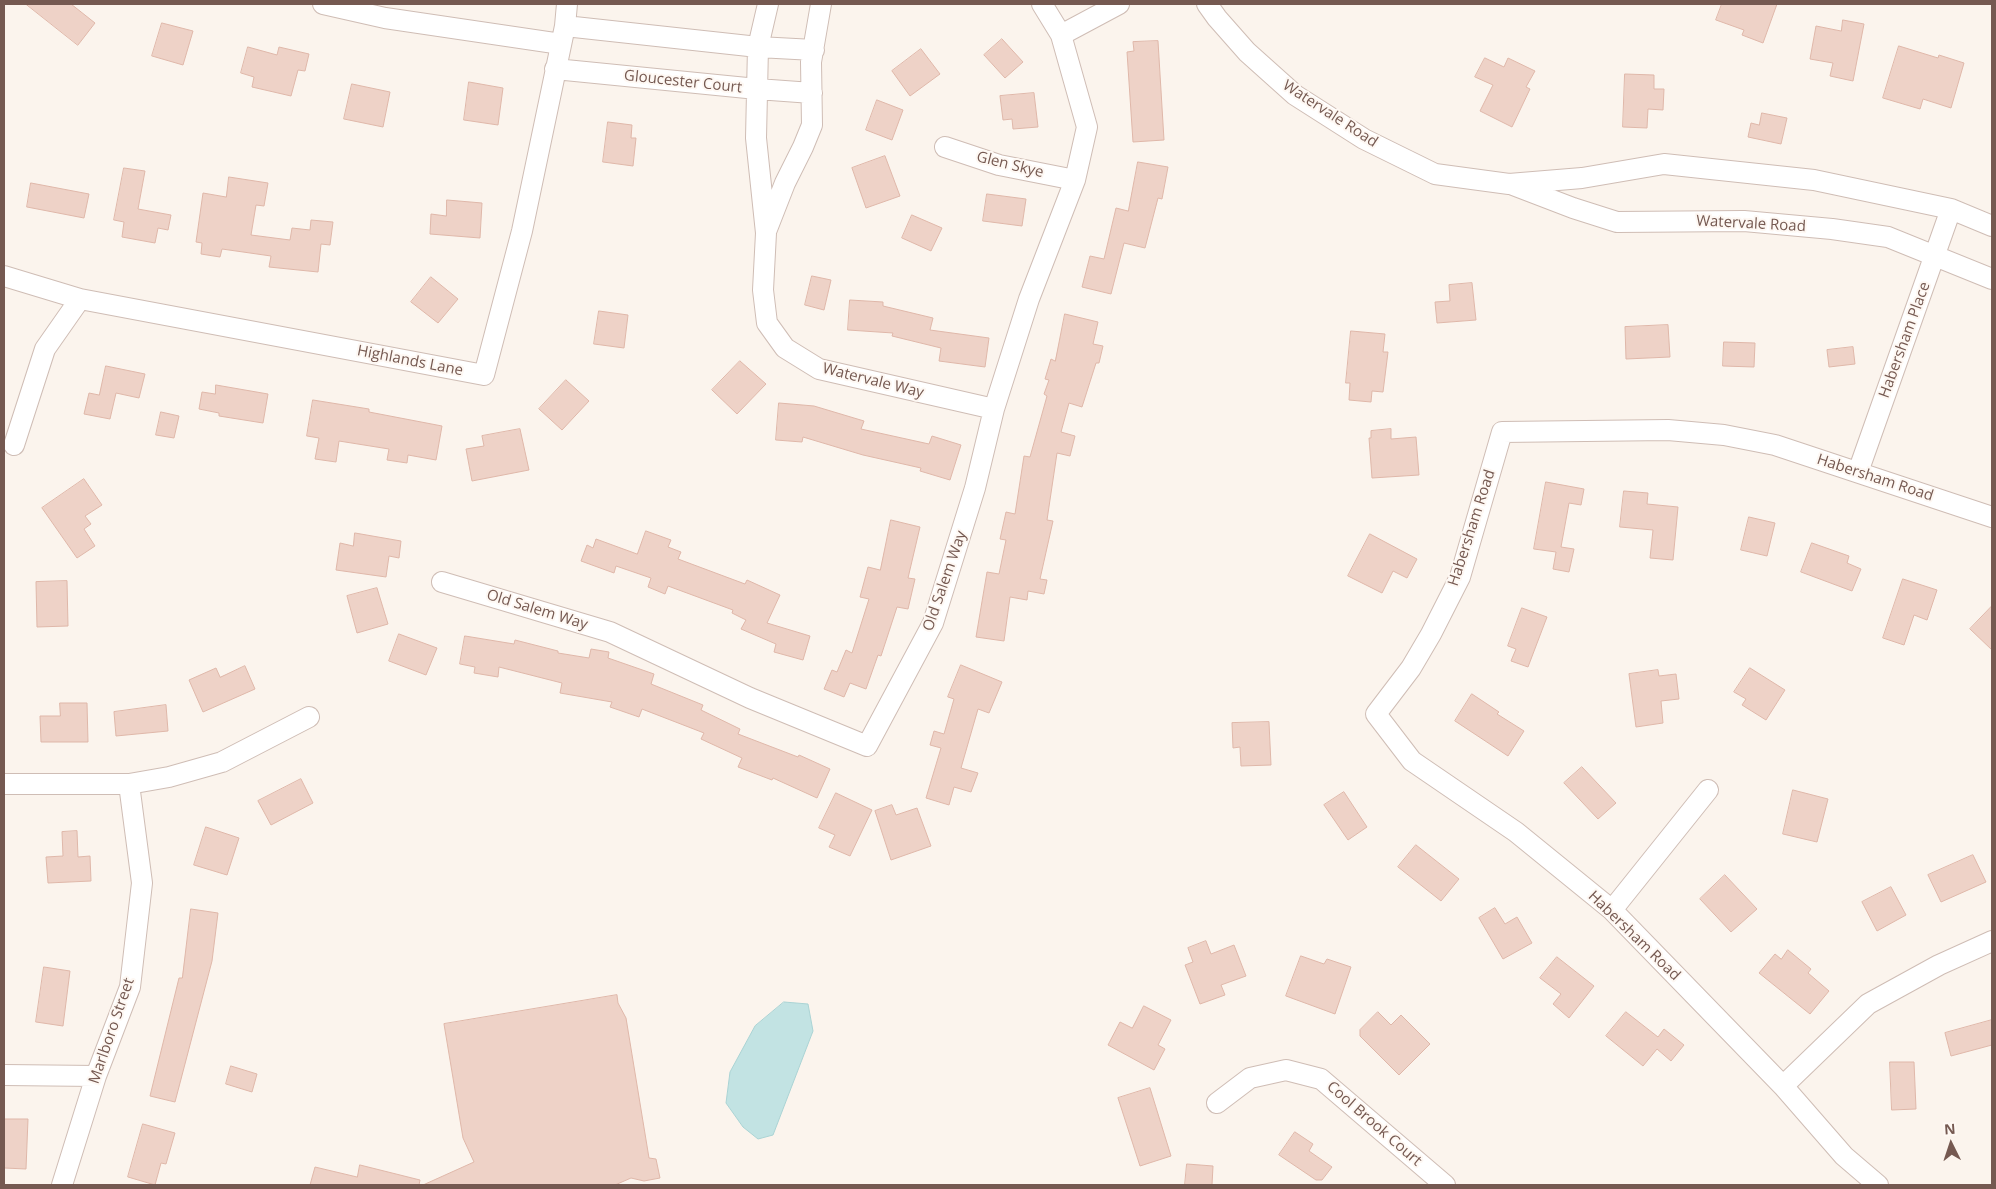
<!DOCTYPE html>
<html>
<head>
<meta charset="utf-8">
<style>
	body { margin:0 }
	#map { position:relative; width:1996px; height:1189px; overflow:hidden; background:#fbf4ed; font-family:"Open Sans",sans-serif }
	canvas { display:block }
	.frame { position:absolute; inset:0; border:5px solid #755951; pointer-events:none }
	.north { position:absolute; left:1926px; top:1119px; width:50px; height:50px; -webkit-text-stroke:4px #fef8f3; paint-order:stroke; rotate:356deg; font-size:14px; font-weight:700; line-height:20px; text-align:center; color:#755951 }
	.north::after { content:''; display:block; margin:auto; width:18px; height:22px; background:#755951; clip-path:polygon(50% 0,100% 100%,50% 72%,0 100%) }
</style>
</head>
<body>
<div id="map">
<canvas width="1996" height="1189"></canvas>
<div class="frame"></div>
<div class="north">N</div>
</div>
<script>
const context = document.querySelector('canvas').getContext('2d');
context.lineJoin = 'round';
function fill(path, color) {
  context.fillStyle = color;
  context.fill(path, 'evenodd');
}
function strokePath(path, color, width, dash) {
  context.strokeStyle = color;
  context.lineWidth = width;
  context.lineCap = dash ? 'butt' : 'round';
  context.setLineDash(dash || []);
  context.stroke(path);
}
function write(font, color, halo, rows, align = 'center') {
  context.font = font + ' "Open Sans",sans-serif';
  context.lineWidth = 4;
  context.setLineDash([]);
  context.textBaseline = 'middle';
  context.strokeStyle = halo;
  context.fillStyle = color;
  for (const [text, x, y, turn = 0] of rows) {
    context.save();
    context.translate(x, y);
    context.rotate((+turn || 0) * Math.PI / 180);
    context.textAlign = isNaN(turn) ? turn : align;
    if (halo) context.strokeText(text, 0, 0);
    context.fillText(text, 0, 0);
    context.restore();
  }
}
const water = new Path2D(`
	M 784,1002 L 808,1004 L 813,1031 L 773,1135 L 758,1139 L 743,1127 L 726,1103 L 730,1072 L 755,1026 Z`);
const building = new Path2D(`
	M 26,4 L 71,4 L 95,23 L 78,45 Z
	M 1722,4 L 1777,4 L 1763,43 L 1742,35 L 1744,30 L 1716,20 Z
	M 1843,20 L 1864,24 L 1853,81 L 1830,76 L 1833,63 L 1810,59 L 1816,26 L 1841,31 Z
	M 162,23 L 193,31 L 183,65 L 152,56 Z
	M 1002,39 L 1023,62 L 1005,78 L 984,55 Z
	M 1158,41 L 1164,140 L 1133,142 L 1127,52 L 1134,51 L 1133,42 Z
	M 1899,46 L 1938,58 L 1939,55 L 1964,63 L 1951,108 L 1923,99 L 1920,109 L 1883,98 Z
	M 248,47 L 277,55 L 279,47 L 309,54 L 305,71 L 298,70 L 291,96 L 252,87 L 254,77 L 241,73 Z
	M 921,49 L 940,74 L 910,96 L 892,71 Z
	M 1485,58 L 1504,67 L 1508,58 L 1535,71 L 1526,87 L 1530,89 L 1512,127 L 1480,111 L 1493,85 L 1475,77 Z
	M 1625,74 L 1654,75 L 1654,89 L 1664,89 L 1663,110 L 1648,109 L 1647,128 L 1623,127 Z
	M 469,82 L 503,88 L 498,125 L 464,120 Z
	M 352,84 L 390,92 L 383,127 L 344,119 Z
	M 1034,93 L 1038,127 L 1013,129 L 1012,119 L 1003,120 L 1000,96 Z
	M 877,100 L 903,110 L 892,140 L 866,130 Z
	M 1762,113 L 1787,118 L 1781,144 L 1748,137 L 1751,123 L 1759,125 Z
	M 608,122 L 632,125 L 631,138 L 636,138 L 633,166 L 603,162 Z
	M 885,156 L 900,196 L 866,208 L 852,168 Z
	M 1138,162 L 1168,167 L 1162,199 L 1158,198 L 1145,248 L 1124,243 L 1111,294 L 1082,287 L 1090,256 L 1104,259 L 1116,208 L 1128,211 Z
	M 124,168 L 145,171 L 138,209 L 171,215 L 168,230 L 158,228 L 155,243 L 122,237 L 124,222 L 114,220 Z
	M 229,177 L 268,183 L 264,206 L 256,205 L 251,235 L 290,240 L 292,228 L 310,230 L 311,220 L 333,222 L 330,245 L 321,244 L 318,272 L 269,267 L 271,256 L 222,249 L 220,257 L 201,254 L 202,243 L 196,242 L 203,193 L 226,197 Z
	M 31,183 L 89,194 L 84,218 L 27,207 Z
	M 987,194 L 1026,199 L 1022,226 L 983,221 Z
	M 447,200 L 482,203 L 480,238 L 430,234 L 431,214 L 446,216 Z
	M 912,215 L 942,228 L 931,251 L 902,238 Z
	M 812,276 L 831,280 L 824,310 L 805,305 Z
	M 431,277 L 458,299 L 438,323 L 411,302 Z
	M 1472,283 L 1476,320 L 1437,323 L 1435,302 L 1450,301 L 1449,285 Z
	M 850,300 L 883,302 L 883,306 L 933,318 L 930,330 L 989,338 L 985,367 L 939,361 L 941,348 L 892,336 L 893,333 L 848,330 Z
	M 599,311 L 628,315 L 624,348 L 594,344 Z
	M 1065,314 L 1098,322 L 1093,344 L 1103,346 L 1099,363 L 1096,363 L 1082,407 L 1069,403 L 1061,432 L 1075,436 L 1070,456 L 1057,453 L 1047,520 L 1053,521 L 1040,579 L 1047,580 L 1044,594 L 1028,591 L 1027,600 L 1010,597 L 1004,641 L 976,637 L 987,572 L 999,574 L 1006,540 L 1000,539 L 1006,512 L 1015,514 L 1024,456 L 1030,457 L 1047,396 L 1044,394 L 1049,380 L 1045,379 L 1051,359 L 1055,361 Z
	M 1668,325 L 1670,357 L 1626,359 L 1625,327 Z
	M 1351,331 L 1385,334 L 1383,352 L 1388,352 L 1383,392 L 1372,391 L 1371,402 L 1349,400 L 1350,383 L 1346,383 Z
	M 1724,342 L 1755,343 L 1754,367 L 1723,366 Z
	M 1853,347 L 1855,364 L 1829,367 L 1827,350 Z
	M 740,361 L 766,384 L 737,414 L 712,390 Z
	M 106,366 L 145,374 L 139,398 L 116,393 L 110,419 L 84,414 L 89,393 L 99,395 Z
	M 566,380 L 589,401 L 562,430 L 539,409 Z
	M 216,385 L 268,394 L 263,423 L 219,416 L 219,413 L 199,409 L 202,392 L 215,394 Z
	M 313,400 L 369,409 L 369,412 L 442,426 L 436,460 L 408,455 L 407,463 L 387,460 L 389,449 L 339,441 L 336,462 L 315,459 L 319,438 L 307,436 Z
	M 779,403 L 814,406 L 864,421 L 861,429 L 929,444 L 932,436 L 961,445 L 950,480 L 920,471 L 921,468 L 863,455 L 803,437 L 802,442 L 776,440 Z
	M 161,412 L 179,416 L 174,438 L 156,435 Z
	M 520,429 L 529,470 L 472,481 L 466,449 L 484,446 L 482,436 Z
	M 1391,429 L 1391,439 L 1416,437 L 1419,475 L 1372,478 L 1369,438 L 1371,438 L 1371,431 Z
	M 84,479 L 102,505 L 85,516 L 91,524 L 84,529 L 95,546 L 77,558 L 42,508 Z
	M 1546,482 L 1584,489 L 1581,505 L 1569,503 L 1561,547 L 1574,549 L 1569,572 L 1553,569 L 1556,552 L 1534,549 Z
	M 1624,491 L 1648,493 L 1647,504 L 1678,507 L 1673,560 L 1650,558 L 1653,530 L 1620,527 Z
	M 1749,517 L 1775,523 L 1767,556 L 1741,550 Z
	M 891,520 L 920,527 L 908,578 L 915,579 L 908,609 L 897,607 L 881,656 L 878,655 L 866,689 L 850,683 L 844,697 L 824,689 L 832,670 L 837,672 L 846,650 L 852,653 L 869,599 L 860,597 L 868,567 L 880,570 Z
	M 646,531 L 671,540 L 668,547 L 681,552 L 678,559 L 745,584 L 747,580 L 780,595 L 767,623 L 810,636 L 803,660 L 774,652 L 776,644 L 741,629 L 746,620 L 732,613 L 733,610 L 668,586 L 665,594 L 648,587 L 651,578 L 616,566 L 614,573 L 581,561 L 587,545 L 593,548 L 596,539 L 637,554 Z
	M 355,533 L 401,541 L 399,558 L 389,556 L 386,577 L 336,570 L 340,543 L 353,546 Z
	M 1370,534 L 1417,559 L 1407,578 L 1393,571 L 1382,593 L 1348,576 Z
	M 1812,543 L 1849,556 L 1847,563 L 1861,569 L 1852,591 L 1801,572 Z
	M 1903,579 L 1937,590 L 1927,620 L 1914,615 L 1904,645 L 1883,638 Z
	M 67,581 L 68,626 L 37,627 L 36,582 Z
	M 377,588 L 388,624 L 357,633 L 347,596 Z
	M 1992,606 L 1992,650 L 1970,629 Z
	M 1522,608 L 1547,617 L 1528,667 L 1511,661 L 1516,649 L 1508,646 Z
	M 399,634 L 437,648 L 426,675 L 389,661 Z
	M 465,636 L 514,644 L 515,640 L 558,651 L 558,653 L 589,658 L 591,649 L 609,652 L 608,658 L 654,674 L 651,684 L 703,705 L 701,710 L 740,729 L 738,734 L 798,757 L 799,755 L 830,769 L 817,798 L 773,778 L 772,780 L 738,767 L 742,758 L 701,739 L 704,733 L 642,709 L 639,717 L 610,707 L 612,702 L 560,693 L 562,683 L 499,667 L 498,677 L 474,673 L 475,667 L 460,664 Z
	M 961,665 L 1002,682 L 989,713 L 978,709 L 961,768 L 978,773 L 971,792 L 954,787 L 949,805 L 926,798 L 941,748 L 930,745 L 934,731 L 944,734 L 954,699 L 948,697 Z
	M 245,666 L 255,689 L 203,712 L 189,680 L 216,668 L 220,677 Z
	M 1750,668 L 1785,690 L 1766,720 L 1742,705 L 1746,699 L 1734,692 Z
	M 1658,670 L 1659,676 L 1676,674 L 1679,699 L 1661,701 L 1663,723 L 1636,727 L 1629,674 Z
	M 1472,694 L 1499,712 L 1497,714 L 1524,731 L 1508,756 L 1455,721 Z
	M 60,703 L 87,703 L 88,742 L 41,742 L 40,716 L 60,716 Z
	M 166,705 L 168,731 L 116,736 L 114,712 Z
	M 1269,722 L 1271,765 L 1241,766 L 1240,747 L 1233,748 L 1232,723 Z
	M 1582,767 L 1616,803 L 1598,819 L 1564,783 Z
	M 301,779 L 313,803 L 271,825 L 258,801 Z
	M 1793,790 L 1828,799 L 1817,842 L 1783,834 Z
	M 1344,792 L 1367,827 L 1348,840 L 1324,805 Z
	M 836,793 L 872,810 L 850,856 L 829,847 L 835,835 L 819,828 Z
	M 892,805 L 896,815 L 917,808 L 931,846 L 891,860 L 875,811 Z
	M 206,827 L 239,838 L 227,875 L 194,865 Z
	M 77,831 L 78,857 L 90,856 L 91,881 L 48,883 L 46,857 L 63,856 L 62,832 Z
	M 1416,845 L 1459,879 L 1441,901 L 1398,867 Z
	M 1973,855 L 1986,882 L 1941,902 L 1928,875 Z
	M 1725,875 L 1757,909 L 1731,932 L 1700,899 Z
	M 1891,887 L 1906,915 L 1877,931 L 1862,902 Z
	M 1495,908 L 1505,924 L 1517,917 L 1532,943 L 1503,959 L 1479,918 Z
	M 191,909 L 218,913 L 212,961 L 175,1102 L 150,1096 L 179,978 L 182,978 Z
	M 1206,941 L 1211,954 L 1234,945 L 1246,976 L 1221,985 L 1225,995 L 1200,1004 L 1185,965 L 1193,962 L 1188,948 Z
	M 1788,950 L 1811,969 L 1808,973 L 1829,991 L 1810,1014 L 1759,973 L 1775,954 L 1781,959 Z
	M 1301,956 L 1324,964 L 1327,959 L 1351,967 L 1335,1014 L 1286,996 Z
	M 1557,957 L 1594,986 L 1569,1018 L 1553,1004 L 1561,994 L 1540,978 Z
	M 44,967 L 70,971 L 63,1026 L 36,1022 Z
	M 617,995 L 618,1003 L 626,1018 L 649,1158 L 656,1159 L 660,1178 L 644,1181 L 631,1178 L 615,1185 L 423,1185 L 474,1162 L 463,1138 L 444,1024 Z
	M 1144,1006 L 1171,1020 L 1158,1045 L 1165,1049 L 1154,1070 L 1108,1045 L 1120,1022 L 1132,1028 Z
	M 1378,1012 L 1391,1025 L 1401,1015 L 1430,1044 L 1399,1075 L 1360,1036 L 1360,1030 Z
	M 1626,1012 L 1658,1037 L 1664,1029 L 1684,1045 L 1671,1061 L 1657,1049 L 1643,1066 L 1606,1036 Z
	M 1992,1020 L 1992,1045 L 1951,1056 L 1945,1033 Z
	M 1890,1062 L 1914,1062 L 1916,1109 L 1892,1110 Z
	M 231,1066 L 257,1074 L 252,1092 L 226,1084 Z
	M 1150,1088 L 1171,1156 L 1140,1166 L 1118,1098 Z
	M 4,1119 L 28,1119 L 26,1169 L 4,1168 Z
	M 143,1124 L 175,1133 L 166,1164 L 161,1163 L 155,1185 L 128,1177 Z
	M 1295,1132 L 1313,1144 L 1309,1151 L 1332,1167 L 1322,1180 L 1316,1180 L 1279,1155 Z
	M 1187,1164 L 1213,1166 L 1212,1185 L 1185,1185 Z
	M 360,1165 L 420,1180 L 419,1185 L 310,1185 L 315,1167 L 357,1177 Z`);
const street = new Path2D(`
	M 323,4 L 385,18 L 561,44
	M 768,4 L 758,47 L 756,138 L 766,233 L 763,290 L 767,323 L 785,348 L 819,369 L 994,409
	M 1207,4 L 1217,18 L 1247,52 L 1295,95 L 1364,139 L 1435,174 L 1509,184 L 1582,178 L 1664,164 L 1814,180 L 1951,209 L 1992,226
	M 565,26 L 758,47 L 814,50
	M 1061,35 L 1119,4
	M 555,69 L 757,89 L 812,93
	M 945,147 L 999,165 L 1075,180
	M 1513,185 L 1573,208 L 1617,222 L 1744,221 L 1832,229 L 1888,237 L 1992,279
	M 767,229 L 785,183 L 803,147 L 812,125 L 811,62 L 821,4
	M 4,276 L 80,299 L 484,375 L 522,231 L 565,26 L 567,4
	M 14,445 L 45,349 L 80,299
	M 1858,472 L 1951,209
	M 442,582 L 610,632 L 750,698 L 867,746 L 933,623 L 975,488 L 994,409 L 1029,299 L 1075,180 L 1087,127 L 1061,35 L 1042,4
	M 4,784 L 129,784 L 169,777 L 222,762 L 309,717
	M 1612,910 L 1708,790
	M 4,1075 L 96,1076
	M 1783,1086 L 1868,1004 L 1939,965 L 1992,941
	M 1217,1103 L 1250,1078 L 1286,1070 L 1321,1079 L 1445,1185
	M 62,1185 L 96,1076 L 130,987 L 142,883 L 129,784
	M 1878,1185 L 1844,1156 L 1783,1086 L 1612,910 L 1516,832 L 1412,761 L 1376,714 L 1411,668 L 1431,634 L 1460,577 L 1502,432 L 1668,430 L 1724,435 L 1775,445 L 1992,517`);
const streetNames = [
	["Gloucester Court",683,82,6],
	["Watervale Road",1330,114,33],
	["Glen Skye",1010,165,14],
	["Watervale Road",1751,224,3],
	["Habersham Place",1905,340,-70],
	["Highlands Lane",410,361,11],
	["Watervale Way",873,381,14],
	["Habersham Road",1875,478,18],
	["Habersham Road",1472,528,-72],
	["Old Salem Way",945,581,-71],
	["Old Salem Way",537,610,17],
	["Habersham Road",1634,936,44],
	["Marlboro Street",112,1031,-71],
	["Cool Brook Court",1374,1124,41]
];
fill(water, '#c2e3e3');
strokePath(water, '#aad3d4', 1);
fill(building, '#eed2c7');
strokePath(building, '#dfb7a9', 1);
strokePath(street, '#cfbdb5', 22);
strokePath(street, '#fff', 20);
write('15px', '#755951', '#fef8f3', streetNames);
</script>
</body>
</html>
